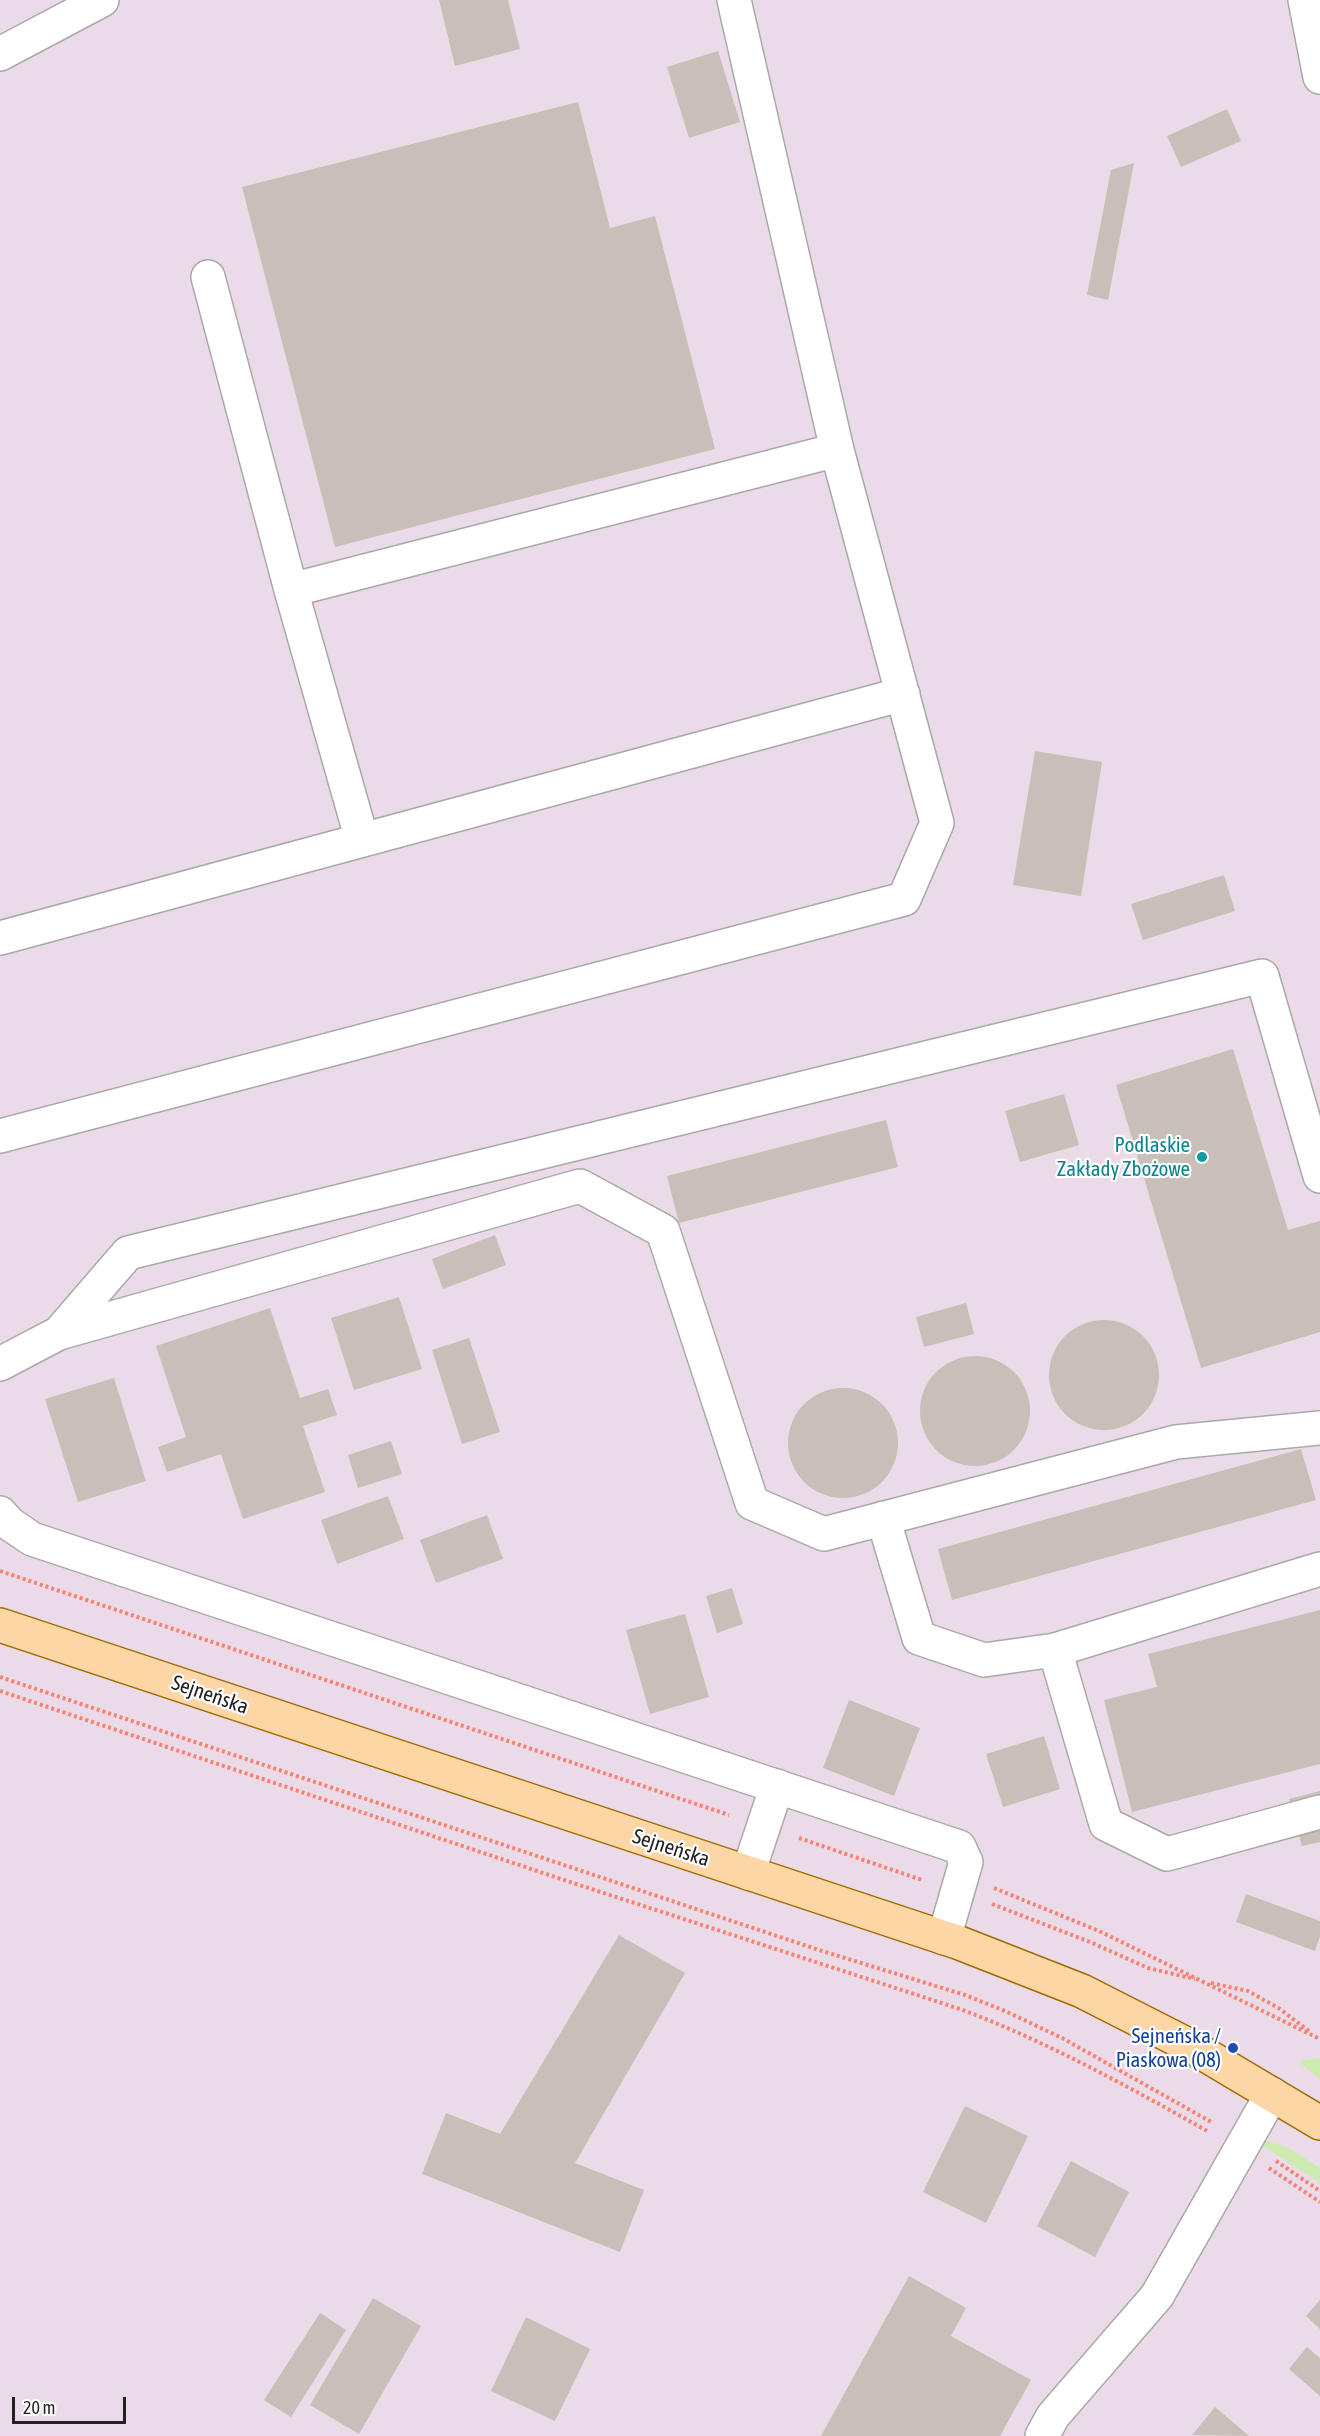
<!DOCTYPE html>
<html>
<head>
<meta charset="utf-8">
<style>
	body { margin:0 }
	#map { position:relative; width:1320px; height:2436px; overflow:hidden; background:#f2efe9; font-family:"Asap Condensed",sans-serif }
	canvas { display:block }
	.scale { position:absolute; left:12px; top:2397px; width:114px; height:27px; box-sizing:border-box; border:3px solid #222; border-top:0; padding-left:8px; font-size:18px; line-height:21px; white-space:nowrap; color:#222; -webkit-text-stroke:4px #fff; paint-order:stroke }
</style>
</head>
<body>
<div id="map">
<canvas width="1320" height="2436"></canvas>
<div class="scale">20 m</div>
</div>
<script>
const context = document.querySelector('canvas').getContext('2d');
context.lineJoin = 'round';
function fill(path, color) {
  context.fillStyle = color;
  context.fill(path, 'evenodd');
}
function strokePath(path, color, width, dash) {
  context.strokeStyle = color;
  context.lineWidth = width;
  context.lineCap = dash ? 'butt' : 'round';
  context.setLineDash(dash || []);
  context.stroke(path);
}
function write(font, color, halo, rows, align = 'center') {
  context.font = font + ' "Asap Condensed",sans-serif';
  context.lineWidth = 4.5;
  context.setLineDash([]);
  context.textBaseline = 'middle';
  context.strokeStyle = halo;
  context.fillStyle = color;
  for (const [text, x, y, turn = 0] of rows) {
    context.save();
    context.translate(x, y);
    context.rotate((+turn || 0) * Math.PI / 180);
    context.textAlign = isNaN(turn) ? turn : align;
    if (halo) context.strokeText(text, 0, 0);
    context.fillText(text, 0, 0);
    context.restore();
  }
}
const industrial = new Path2D(`
	M 0,0 L 1320,0 L 1320,2436 L 0,2436 Z`);
const grass = new Path2D(`
	M 1318,2058 L 1320,2059 L 1320,2079 L 1300,2063 L 1302,2060 Z
	M 1267,2141 L 1287,2147 L 1320,2168 L 1320,2183 L 1259,2143 Z`);
const building = new Path2D(`
	M 439,0 L 508,0 L 520,49 L 455,66 Z
	M 718,51 L 740,122 L 689,138 L 667,67 Z
	M 578,102 L 610,228 L 655,216 L 715,449 L 335,547 L 242,187 Z
	M 1227,109 L 1241,141 L 1181,167 L 1167,136 Z
	M 1134,163 L 1108,300 L 1087,295 L 1111,170 Z
	M 1035,751 L 1102,762 L 1081,896 L 1013,885 Z
	M 1224,875 L 1235,911 L 1143,940 L 1131,904 Z
	M 1233,1049 L 1288,1230 L 1320,1221 L 1320,1332 L 1201,1368 L 1116,1085 Z
	M 1064,1094 L 1079,1145 L 1020,1162 L 1005,1111 Z
	M 886,1120 L 898,1167 L 679,1223 L 667,1176 Z
	M 495,1235 L 506,1265 L 443,1289 L 432,1259 Z
	M 399,1297 L 422,1369 L 354,1390 L 331,1318 Z
	M 966,1303 L 974,1334 L 924,1347 L 916,1317 Z
	M 270,1308 L 300,1398 L 328,1389 L 337,1415 L 303,1426 L 325,1492 L 243,1519 L 221,1454 L 167,1472 L 158,1447 L 186,1437 L 156,1346 Z
	M1049 1375a55 55 0 1 1 110 0a55 55 0 1 1-110 0Z
	M 469,1338 L 500,1432 L 462,1444 L 432,1350 Z
	M920 1411a55 55 0 1 1 110 0a55 55 0 1 1-110 0Z
	M 114,1378 L 146,1481 L 78,1502 L 45,1399 Z
	M788 1443a55 55 0 1 1 110 0a55 55 0 1 1-110 0Z
	M 391,1441 L 402,1474 L 358,1488 L 348,1455 Z
	M 1301,1449 L 1316,1500 L 952,1600 L 938,1549 Z
	M 388,1496 L 404,1539 L 337,1564 L 321,1520 Z
	M 487,1515 L 503,1559 L 436,1583 L 420,1540 Z
	M 732,1588 L 743,1624 L 717,1633 L 706,1596 Z
	M 1320,1610 L 1320,1764 L 1132,1812 L 1104,1700 L 1157,1687 L 1148,1654 Z
	M 685,1614 L 709,1697 L 650,1714 L 626,1630 Z
	M 849,1700 L 920,1728 L 894,1796 L 823,1768 Z
	M 1044,1736 L 1060,1789 L 1003,1807 L 986,1754 Z
	M 1320,1791 L 1320,1842 L 1302,1846 L 1289,1799 Z
	M 1246,1894 L 1320,1921 L 1320,1936 L 1315,1951 L 1236,1922 Z
	M 619,1935 L 685,1973 L 575,2163 L 644,2190 L 620,2252 L 422,2174 L 446,2113 L 500,2134 Z
	M 965,2106 L 1028,2136 L 986,2223 L 923,2192 Z
	M 1071,2161 L 1129,2192 L 1095,2257 L 1037,2226 Z
	M 909,2276 L 966,2308 L 951,2336 L 1031,2380 L 1000,2436 L 821,2436 Z
	M 373,2298 L 421,2326 L 359,2434 L 310,2405 Z
	M 1320,2300 L 1320,2329 L 1306,2316 Z
	M 320,2313 L 346,2330 L 291,2417 L 264,2400 Z
	M 526,2317 L 590,2349 L 555,2421 L 491,2391 Z
	M 1307,2347 L 1320,2358 L 1320,2396 L 1289,2369 Z
	M 1215,2407 L 1249,2436 L 1192,2435 Z`);
const path = new Path2D(`
	M 0,1571 L 729,1815
	M 0,1677 L 819,1950 L 965,1995 L 1005,2011 L 1062,2038 L 1213,2123
	M 0,1691 L 570,1882 L 960,2009 C 1046,2041 1129,2087 1209,2132
	M 799,1838 L 922,1880
	M 994,1888 L 1099,1931 L 1320,2039
	M 992,1904 L 1090,1942 L 1148,1968 L 1195,1979
	M 1211,1983 L 1248,1991 L 1280,2009 L 1310,2032
	M 1276,2161 L 1320,2191
	M 1269,2168 L 1320,2202`);
const minor = new Path2D(`
	M 1305,0 L 1320,77
	M 0,54 L 102,0
	M 208,277 L 291,590 L 362,840
	M 291,590 L 837,450
	M 0,938 L 903,694
	M 0,1136 L 904,899 L 937,823 L 837,450 L 734,0
	M 59,1333 L 128,1253 L 1262,976 L 1320,1176
	M 0,1364 L 59,1333 L 580,1186 L 663,1231 L 752,1503 L 824,1534 L 1176,1442 L 1320,1428
	M 0,1513 L 10,1524 L 32,1539 L 959,1847 L 966,1862 L 944,1938
	M 883,1518 L 919,1638 L 984,1660 L 1055,1650 L 1320,1569
	M 1055,1650 L 1106,1824 L 1167,1854 L 1320,1812
	M 748,1873 L 777,1786
	M 1042,2436 L 1053,2416 L 1157,2296 L 1272,2094`);
const major = new Path2D(`
	M 0,1625 L 957,1942 L 1082,1991 L 1194,2048 L 1320,2123`);
const markers = [
	[1202,1157,6,"#0f9aa8"],
	[1233,2048,6,"#1a4fb4"]
];
const cultureNames = [
	["Podlaskie",1190,1145],
	["Zakłady Zbożowe",1190,1169]
];
const streetNames = [
	["Sejneńska",210,1695,19],
	["Sejneńska",671,1848,18]
];
const transitNames = [
	["Sejneńska /",1221,2036],
	["Piaskowa (08)",1221,2060]
];
fill(industrial, '#ebdbe8');
fill(grass, '#cdebb0');
fill(building, '#c7bfb8');
strokePath(minor, '#a9a9a9', 36);
strokePath(major, '#a06b00', 36);
strokePath(path, '#fa8072', 4, [3, 3]);
strokePath(minor, '#fff', 33);
strokePath(major, '#fcd6a4', 33);
for (const [x, y, r, color] of markers) {
  const dot = new Path2D();
  dot.arc(x, y, r, 0, 2 * Math.PI);
  context.fillStyle = color;
  context.fill(dot);
  strokePath(dot, '#fff', 2);
}
write('21px', '#0d838f', '#fff', cultureNames, 'right');
write('21px', '#222', '#fff', streetNames);
write('21px', '#164399', '#fff', transitNames, 'right');
</script>
</body>
</html>
